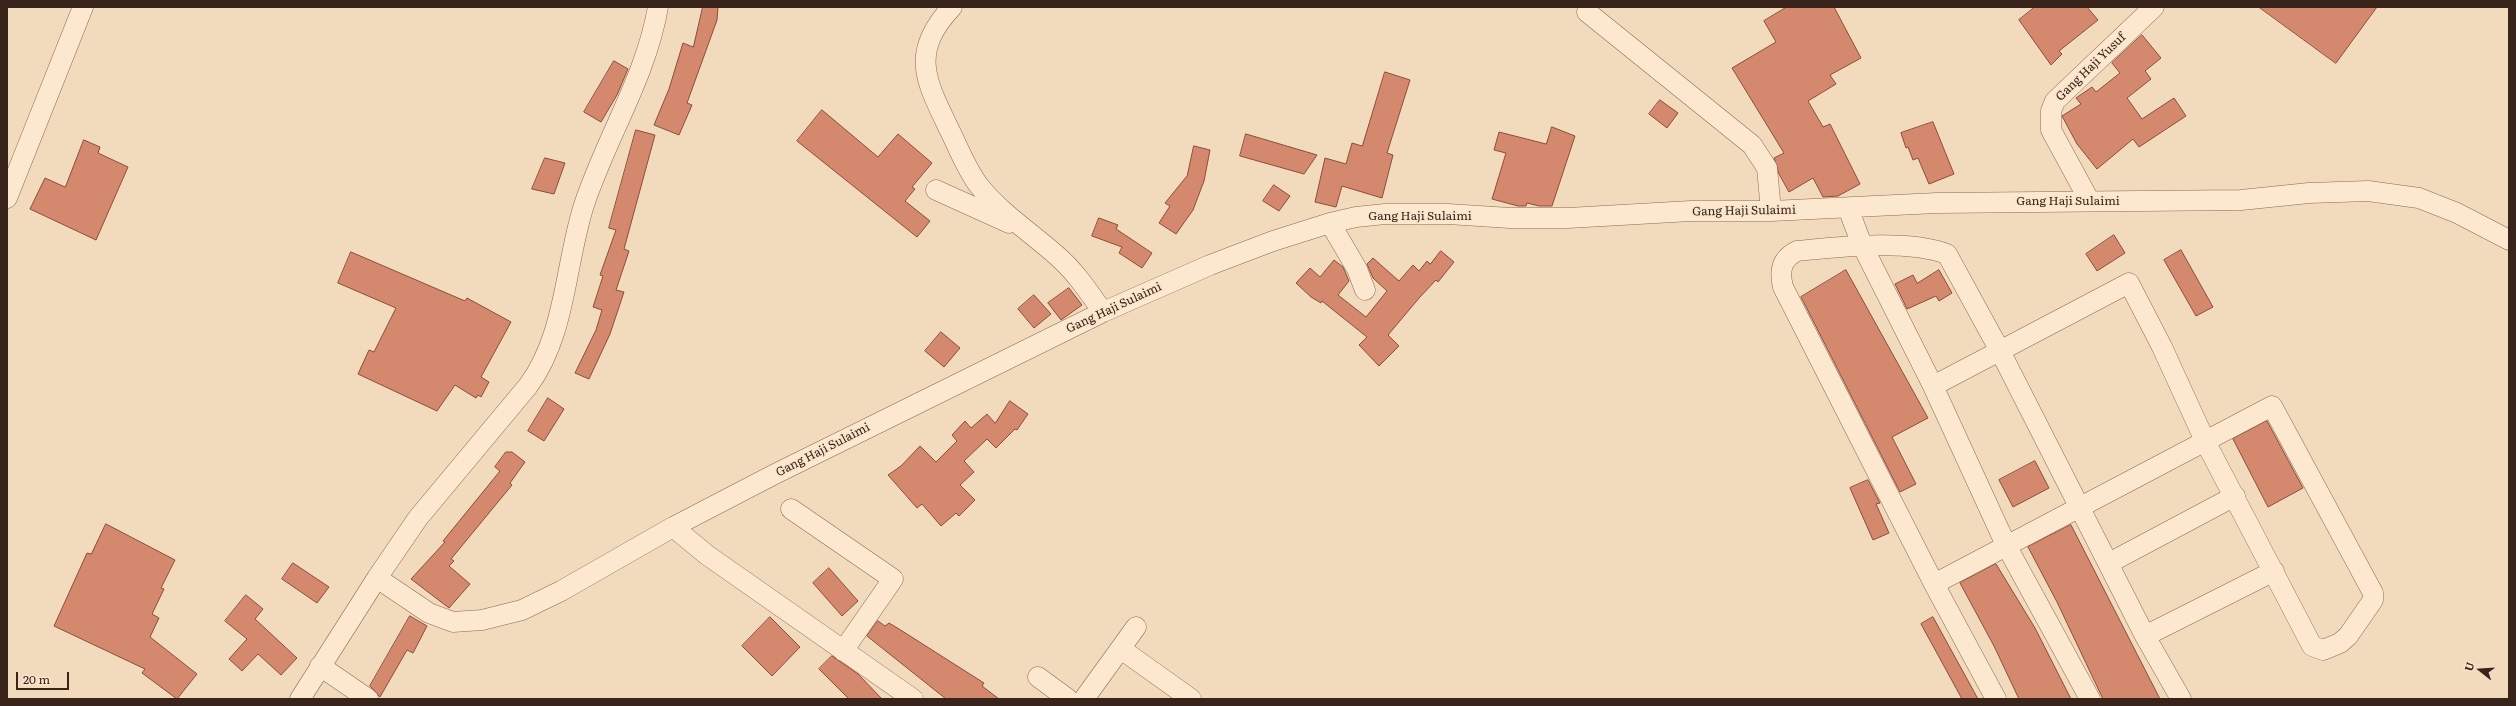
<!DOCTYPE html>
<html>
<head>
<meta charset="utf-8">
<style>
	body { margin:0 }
	#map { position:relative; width:2516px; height:706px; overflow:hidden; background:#f2dabc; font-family:Literata,serif }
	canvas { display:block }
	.frame { position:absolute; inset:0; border:8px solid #38241a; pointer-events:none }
	.north { position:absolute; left:2460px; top:650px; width:40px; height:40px; -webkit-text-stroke:3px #f9e5cc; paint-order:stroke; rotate:287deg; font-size:11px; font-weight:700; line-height:16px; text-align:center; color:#38241a }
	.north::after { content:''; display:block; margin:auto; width:14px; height:18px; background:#38241a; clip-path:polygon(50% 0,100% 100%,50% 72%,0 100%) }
	.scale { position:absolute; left:16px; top:672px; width:53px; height:18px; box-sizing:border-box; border:2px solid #38241a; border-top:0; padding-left:5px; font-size:12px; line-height:14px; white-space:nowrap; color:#38241a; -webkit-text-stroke:3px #f9e5cc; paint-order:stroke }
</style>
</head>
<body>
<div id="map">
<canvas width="2516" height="706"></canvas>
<div class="frame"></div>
<div class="north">U</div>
<div class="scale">20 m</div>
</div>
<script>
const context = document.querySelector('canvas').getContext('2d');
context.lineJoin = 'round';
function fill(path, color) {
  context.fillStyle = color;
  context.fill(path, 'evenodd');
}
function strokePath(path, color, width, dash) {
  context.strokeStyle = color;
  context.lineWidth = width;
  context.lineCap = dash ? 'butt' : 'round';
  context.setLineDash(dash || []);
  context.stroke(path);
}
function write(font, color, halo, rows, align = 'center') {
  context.font = font + ' Literata,serif';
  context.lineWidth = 3.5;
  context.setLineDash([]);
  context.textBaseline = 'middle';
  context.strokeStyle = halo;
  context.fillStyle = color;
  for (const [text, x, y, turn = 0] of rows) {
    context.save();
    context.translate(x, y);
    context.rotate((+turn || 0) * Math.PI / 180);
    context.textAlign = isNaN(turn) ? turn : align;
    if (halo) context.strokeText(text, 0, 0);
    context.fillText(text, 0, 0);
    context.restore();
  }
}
const building = new Path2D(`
	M 703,7 L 718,7 L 717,20 L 687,103 L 692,105 L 679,135 L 654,125 L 669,89 L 683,43 L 693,47 Z
	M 1787,7 L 1834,7 L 1861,58 L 1830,75 L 1836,84 L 1808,101 L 1823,127 L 1830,124 L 1860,184 L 1838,196 L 1823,197 L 1813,178 L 1789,192 L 1779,174 L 1774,158 L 1784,153 L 1732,68 L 1776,42 L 1764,21 Z
	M 2035,7 L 2087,7 L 2098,20 L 2059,51 L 2062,54 L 2051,65 L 2019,20 Z
	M 2259,7 L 2377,7 L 2336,63 Z
	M 2142,35 L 2161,58 L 2145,71 L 2151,79 L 2127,98 L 2142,119 L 2174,98 L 2186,116 L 2139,147 L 2133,139 L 2097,169 L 2077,144 L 2062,116 L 2081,104 L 2076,98 L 2092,87 L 2096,92 L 2120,73 L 2112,63 Z
	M 614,61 L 628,69 L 617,95 L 601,122 L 584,112 Z
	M 1385,72 L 1410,80 L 1387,153 L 1393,155 L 1382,198 L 1342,186 L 1336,207 L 1315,202 L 1325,158 L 1346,164 L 1352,143 L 1362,146 Z
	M 1660,100 L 1678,113 L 1667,128 L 1649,114 Z
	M 822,110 L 878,157 L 898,134 L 932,163 L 912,187 L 915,189 L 905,201 L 930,221 L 917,237 L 797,141 Z
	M 1933,122 L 1954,174 L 1929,184 L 1918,158 L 1913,160 L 1908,147 L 1906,148 L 1901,133 Z
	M 1552,127 L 1575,136 L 1552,206 L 1539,206 L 1527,203 L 1526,206 L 1518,206 L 1492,199 L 1506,153 L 1494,150 L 1499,132 L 1546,144 Z
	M 636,130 L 655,135 L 624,249 L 629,251 L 616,290 L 624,292 L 610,334 L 589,379 L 575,373 L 596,330 L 602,310 L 593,307 L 603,276 L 600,275 L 616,230 L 609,228 Z
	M 1246,134 L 1317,155 L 1304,174 L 1240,156 Z
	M 84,140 L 100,147 L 98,153 L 128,167 L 96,240 L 30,209 L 45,178 L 65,187 Z
	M 1194,146 L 1210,150 L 1204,181 L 1193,210 L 1176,234 L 1159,223 L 1170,206 L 1165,203 L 1187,176 Z
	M 545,158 L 565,163 L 554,194 L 532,189 Z
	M 1274,185 L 1290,196 L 1279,211 L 1263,201 Z
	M 1099,218 L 1118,225 L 1116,229 L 1152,253 L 1142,268 L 1119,253 L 1122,247 L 1092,236 Z
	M 2114,235 L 2125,253 L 2097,271 L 2086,254 Z
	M 2181,250 L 2213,307 L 2196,316 L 2164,260 Z
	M 1441,251 L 1454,262 L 1438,282 L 1436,280 L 1420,297 L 1388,335 L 1399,346 L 1379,366 L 1359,345 L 1367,337 L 1322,301 L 1321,303 L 1311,297 L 1296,283 L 1310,268 L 1320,277 L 1334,260 L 1343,267 L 1349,281 L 1338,295 L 1366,317 L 1387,291 L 1373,278 L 1367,264 L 1373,258 L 1399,281 L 1413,265 L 1419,271 L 1427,261 L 1430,264 Z
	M 351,252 L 465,301 L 467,298 L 511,322 L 481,377 L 489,382 L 481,397 L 478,395 L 476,398 L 455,385 L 437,411 L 358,374 L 369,350 L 374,352 L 396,308 L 338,283 Z
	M 1846,270 L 1928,418 L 1892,437 L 1916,484 L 1900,492 L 1801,297 Z
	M 1939,270 L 1952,293 L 1939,301 L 1936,296 L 1907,309 L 1895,284 L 1913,275 L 1917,283 Z
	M 1069,288 L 1082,305 L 1061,320 L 1048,303 Z
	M 1034,295 L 1051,314 L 1034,328 L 1018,309 Z
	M 941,332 L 960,348 L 944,367 L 925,351 Z
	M 548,398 L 564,409 L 544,441 L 528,431 Z
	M 1010,401 L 1028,414 L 1017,430 L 1015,429 L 996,448 L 987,439 L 964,461 L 974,472 L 960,485 L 975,500 L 959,516 L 956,513 L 941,526 L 922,504 L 917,508 L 888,475 L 901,466 L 920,446 L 936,462 L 957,441 L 952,435 L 965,421 L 971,428 L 987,414 L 995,423 Z
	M 2267,421 L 2303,488 L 2268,507 L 2233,439 Z
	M 506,452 L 512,452 L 525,462 L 510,483 L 512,485 L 451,559 L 454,561 L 449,566 L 470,584 L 449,608 L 411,579 L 445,542 L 443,541 L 500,471 L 495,467 Z
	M 2035,461 L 2049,488 L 2013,507 L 1999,480 Z
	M 1868,480 L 1880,503 L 1876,504 L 1889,533 L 1873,540 L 1850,488 Z
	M 106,524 L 175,560 L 161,588 L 164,589 L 152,614 L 159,618 L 150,637 L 197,674 L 177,699 L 142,673 L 145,669 L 54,626 L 87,553 L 91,554 Z
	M 2071,525 L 2160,699 L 2103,699 L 2057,602 L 2028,547 Z
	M 293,563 L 329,587 L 317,603 L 282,579 Z
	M 1996,564 L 2035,628 L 2071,699 L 2019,699 L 1994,646 L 1960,583 Z
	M 829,568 L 858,601 L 842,616 L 813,583 Z
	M 246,595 L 263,609 L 255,619 L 297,658 L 281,675 L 258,654 L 242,671 L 229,659 L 247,639 L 225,621 Z
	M 410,616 L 427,626 L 413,653 L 407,650 L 380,697 L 370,686 Z
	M 770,617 L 800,647 L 772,676 L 742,646 Z
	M 1933,617 L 1978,699 L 1962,699 L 1921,624 Z
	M 878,621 L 885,626 L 889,623 L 899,629 L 984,683 L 982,686 L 999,699 L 946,699 L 867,636 Z
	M 832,656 L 858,674 L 882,699 L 849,699 L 819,669 Z`);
const minor = new Path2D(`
	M 952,7 C 909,53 926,81 950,131 C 959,149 967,171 980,187 C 1001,213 1030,232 1055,254 C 1075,271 1088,291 1103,312
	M 1587,12 L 1752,145 L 1767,168 L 1771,211
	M 936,190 L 1009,223
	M 7,198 L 83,7
	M 2089,200 L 2051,130 L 2051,111 L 2055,101 L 2154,7
	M 1848,208 L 1862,245 L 1933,386 L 2006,545 L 2090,699
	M 1330,223 L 1357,269 L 1365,290
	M 1933,386 L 2129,283 L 2162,347 L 2206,443 L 2312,646 L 2323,650 L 2340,643 L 2348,636 L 2373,600 L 2373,593 L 2272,406 L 1934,584
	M 791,509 L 893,579 L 843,651
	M 673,527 L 707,555 L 913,699
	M 2109,563 L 2235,496
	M 377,578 L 429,613 L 453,622 L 482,620 L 522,610 L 561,591 L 673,527 L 775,474 L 1103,312 L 1210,265 L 1273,241 L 1330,223 L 1356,217 L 1385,214 L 1448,214 L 1510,218 L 1568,218 L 1691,211 L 1771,211 L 1937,203 L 2241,200 L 2309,193 L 2368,191 L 2419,198 L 2457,213 L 2509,240
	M 2145,636 L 2274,571
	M 1121,649 L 1191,699
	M 320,666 L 368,699
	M 1038,677 L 1068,699
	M 300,699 L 377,578 L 418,518 L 528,386 C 566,335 565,264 584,205 C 606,138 646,77 658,7
	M 1084,699 L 1136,627
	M 1996,699 L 1934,584 L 1783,287 C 1779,271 1781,259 1797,251 C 1839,247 1907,239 1947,254 L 2000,351 L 2145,636 L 2181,699`);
const streetNames = [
	["Gang Haji Yusuf",2091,67,-44],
	["Gang Haji Sulaimi",2068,201],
	["Gang Haji Sulaimi",1744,211,-1],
	["Gang Haji Sulaimi",1420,216],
	["Gang Haji Sulaimi",1114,308,-25],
	["Gang Haji Sulaimi",823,450,-27]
];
fill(building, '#d4896e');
strokePath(building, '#8c4d37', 1);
strokePath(minor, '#8b6954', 21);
strokePath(minor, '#fce8cf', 20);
write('12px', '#38241a', '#f9e5cc', streetNames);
</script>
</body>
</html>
